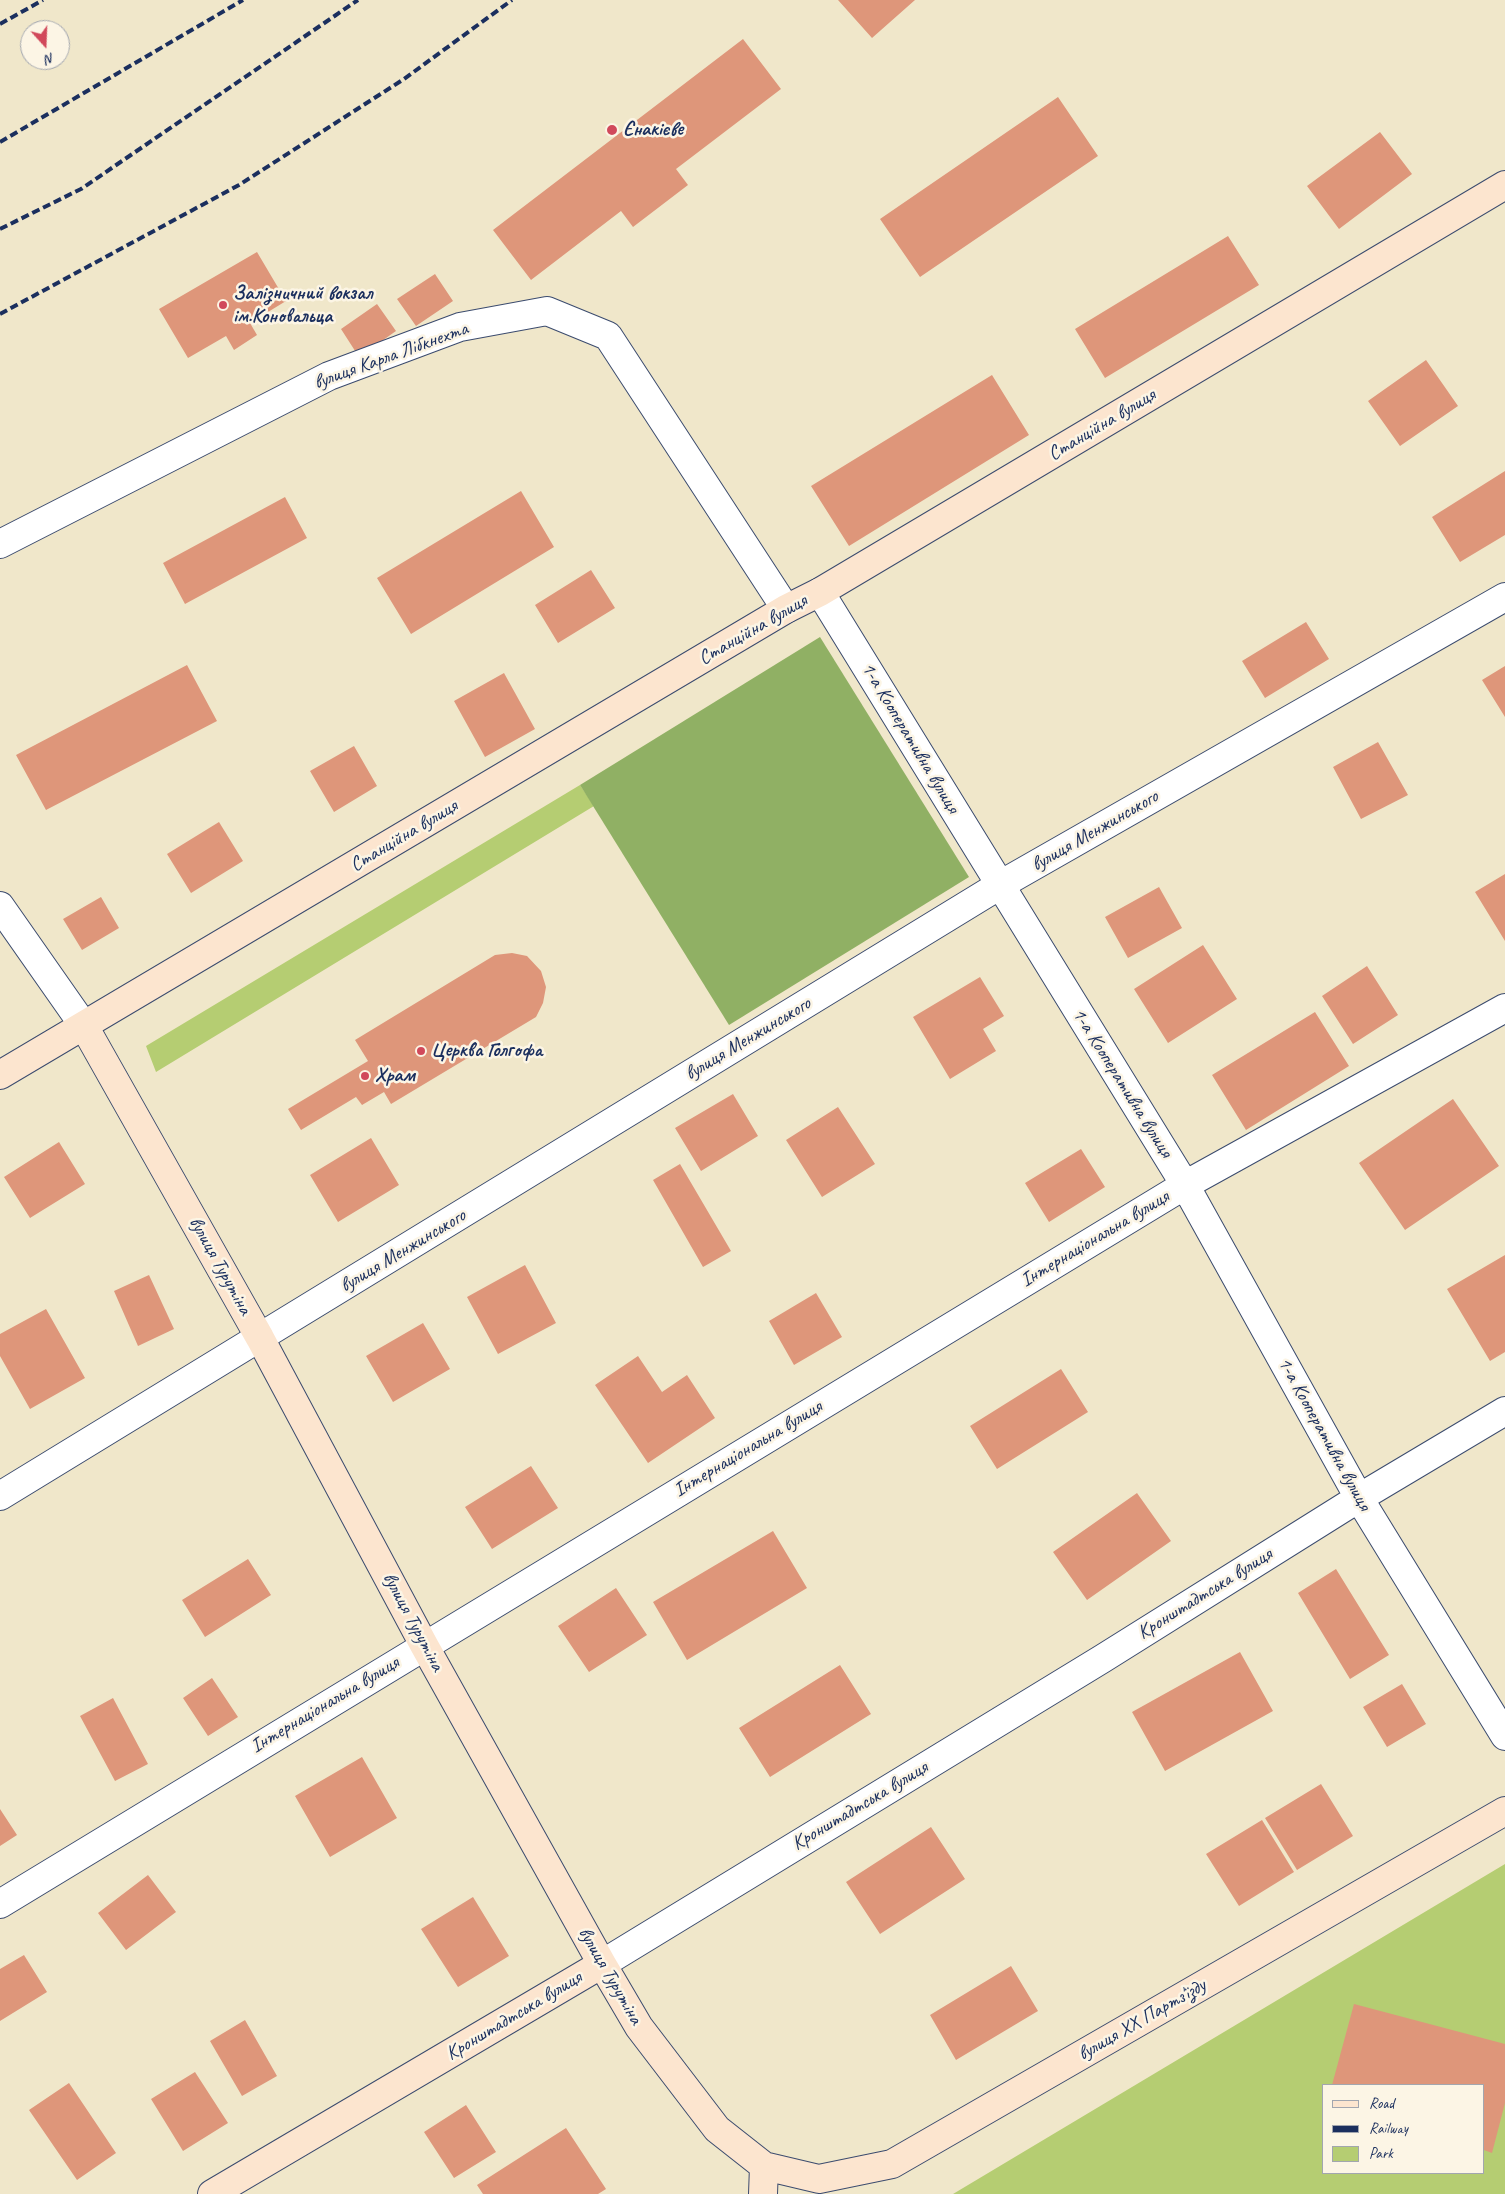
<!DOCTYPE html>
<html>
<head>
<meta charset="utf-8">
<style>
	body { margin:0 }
	#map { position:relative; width:1505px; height:2194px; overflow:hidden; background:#f0e7ca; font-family:Caveat,sans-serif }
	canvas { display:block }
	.legend { position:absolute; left:1322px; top:2084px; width:162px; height:90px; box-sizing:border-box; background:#fcf5e5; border:1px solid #a2a6af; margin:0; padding:6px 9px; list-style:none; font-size:15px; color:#1b2f5e }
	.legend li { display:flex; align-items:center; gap:10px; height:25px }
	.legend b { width:25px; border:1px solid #a2a6af }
	.north { position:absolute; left:20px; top:20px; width:50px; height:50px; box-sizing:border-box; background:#fcf5e5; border:1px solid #a2a6af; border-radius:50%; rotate:160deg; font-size:14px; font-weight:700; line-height:20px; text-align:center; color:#1b2f5e }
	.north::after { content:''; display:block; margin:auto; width:18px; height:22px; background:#d1495b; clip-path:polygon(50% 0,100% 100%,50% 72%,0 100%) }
</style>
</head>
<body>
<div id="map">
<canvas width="1505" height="2194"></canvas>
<ul class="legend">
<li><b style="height:6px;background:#fce5cf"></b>Road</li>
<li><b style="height:6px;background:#1b2f5e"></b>Railway</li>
<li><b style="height:14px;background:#b5cd72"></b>Park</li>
</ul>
<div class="north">N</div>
</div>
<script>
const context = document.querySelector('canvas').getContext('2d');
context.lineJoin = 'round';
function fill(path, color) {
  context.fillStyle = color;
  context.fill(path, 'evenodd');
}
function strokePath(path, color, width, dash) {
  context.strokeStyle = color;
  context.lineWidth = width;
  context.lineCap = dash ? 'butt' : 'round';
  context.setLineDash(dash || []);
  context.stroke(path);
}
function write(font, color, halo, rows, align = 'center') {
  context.font = font + ' Caveat,sans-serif';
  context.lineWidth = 5;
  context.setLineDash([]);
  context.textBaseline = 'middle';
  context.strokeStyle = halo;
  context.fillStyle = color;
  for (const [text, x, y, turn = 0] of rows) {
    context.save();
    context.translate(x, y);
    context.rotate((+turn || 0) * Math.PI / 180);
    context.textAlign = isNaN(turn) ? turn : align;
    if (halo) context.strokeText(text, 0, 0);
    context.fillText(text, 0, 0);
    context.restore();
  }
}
const green = new Path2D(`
	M 580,785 L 594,806 L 156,1072 L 146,1046 Z
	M 1505,1864 L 1505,2194 L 953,2194 ZM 1324,2085 L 1484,2085 L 1484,2173 L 1324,2173 Z`);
const forest = new Path2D(`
	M 820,637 L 969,877 L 729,1025 L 580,785 Z`);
const building = new Path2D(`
	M 838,0 L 915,0 L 872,38 Z
	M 743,39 L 781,89 L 676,169 L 688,185 L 633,227 L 621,211 L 531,280 L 493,230 Z
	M 1058,97 L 1098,156 L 920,277 L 880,219 Z
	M 1380,132 L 1412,174 L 1339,229 L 1307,186 Z
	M 1228,236 L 1259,285 L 1105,378 L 1075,329 Z
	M 257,252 L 286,301 L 250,323 L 257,335 L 234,350 L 226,336 L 188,358 L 159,309 Z
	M 435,274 L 453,301 L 416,326 L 397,299 Z
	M 377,304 L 396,331 L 359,357 L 341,329 Z
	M 1426,360 L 1458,406 L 1400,446 L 1368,401 Z
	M 992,375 L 1029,435 L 849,546 L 811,486 Z
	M 1505,471 L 1505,535 L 1460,562 L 1432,517 Z
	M 521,491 L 554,547 L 411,634 L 377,578 Z
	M 285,497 L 307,538 L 185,604 L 163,563 Z
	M 591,570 L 615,608 L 558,643 L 535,605 Z
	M 1306,622 L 1329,659 L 1265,698 L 1242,661 Z
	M 187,665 L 217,721 L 46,810 L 16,755 Z
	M 1505,666 L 1505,717 L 1482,680 Z
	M 504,673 L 535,729 L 485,757 L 454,701 Z
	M 1378,742 L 1408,795 L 1361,819 L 1333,767 Z
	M 354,746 L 377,786 L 334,812 L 310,771 Z
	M 219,822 L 243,861 L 191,893 L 167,854 Z
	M 1505,874 L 1505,941 L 1475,892 Z
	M 1159,887 L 1182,928 L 1128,958 L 1105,917 Z
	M 101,897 L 119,928 L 82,950 L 63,919 Z
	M 1203,945 L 1237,999 L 1168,1043 L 1134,989 Z
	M 512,953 L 527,956 L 541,971 L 546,987 L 543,1003 L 536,1017 L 391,1104 L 384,1092 L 362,1105 L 356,1097 L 301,1130 L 288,1109 L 368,1061 L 355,1040 L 495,955 Z
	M 1367,966 L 1398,1015 L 1353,1044 L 1322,996 Z
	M 980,977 L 1004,1016 L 983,1029 L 996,1051 L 950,1079 L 913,1017 Z
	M 1315,1012 L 1349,1066 L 1246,1130 L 1212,1075 Z
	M 733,1094 L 758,1136 L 701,1171 L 675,1128 Z
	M 1453,1099 L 1499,1166 L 1405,1230 L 1359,1163 Z
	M 838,1107 L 875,1164 L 822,1197 L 786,1140 Z
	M 371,1138 L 399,1185 L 338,1222 L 310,1175 Z
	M 59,1142 L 85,1184 L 30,1218 L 4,1177 Z
	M 1081,1149 L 1105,1187 L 1049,1222 L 1025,1183 Z
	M 680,1164 L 731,1251 L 703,1267 L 653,1180 Z
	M 1505,1255 L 1505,1352 L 1490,1361 L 1447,1289 Z
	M 525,1265 L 556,1323 L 498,1354 L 467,1297 Z
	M 149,1275 L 174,1329 L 138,1346 L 114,1291 Z
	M 816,1293 L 842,1337 L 794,1365 L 769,1321 Z
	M 46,1309 L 85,1378 L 30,1409 L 0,1356 L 0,1334 Z
	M 423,1323 L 450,1369 L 393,1402 L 366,1356 Z
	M 638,1356 L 662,1392 L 687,1375 L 715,1418 L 648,1463 L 595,1385 Z
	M 1061,1369 L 1088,1412 L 997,1469 L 970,1426 Z
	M 531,1466 L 558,1508 L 492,1549 L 465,1507 Z
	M 1137,1493 L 1171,1541 L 1087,1600 L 1053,1552 Z
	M 773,1531 L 807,1588 L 687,1660 L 653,1602 Z
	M 248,1559 L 271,1595 L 205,1637 L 182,1600 Z
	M 1336,1569 L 1389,1655 L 1350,1679 L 1298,1593 Z
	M 616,1588 L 647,1635 L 589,1672 L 558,1626 Z
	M 1240,1652 L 1273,1711 L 1165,1771 L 1132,1712 Z
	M 840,1665 L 871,1714 L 770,1777 L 739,1728 Z
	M 212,1678 L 238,1717 L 208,1736 L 183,1698 Z
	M 1402,1684 L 1426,1724 L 1387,1747 L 1363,1707 Z
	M 113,1698 L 148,1764 L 115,1781 L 80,1716 Z
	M 362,1757 L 397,1818 L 330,1857 L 295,1796 Z
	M 1321,1784 L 1353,1836 L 1297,1870 L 1265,1818 Z
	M 0,1809 L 17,1835 L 0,1846 Z
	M 1262,1820 L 1294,1872 L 1239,1906 L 1206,1854 Z
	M 931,1827 L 965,1879 L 880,1934 L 846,1882 Z
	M 148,1875 L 176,1912 L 126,1950 L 98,1913 Z
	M 473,1897 L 509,1956 L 458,1987 L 421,1929 Z
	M 24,1955 L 47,1992 L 0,2021 L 0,1969 Z
	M 1011,1966 L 1038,2011 L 956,2060 L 930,2015 Z
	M 1354,2004 L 1505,2044 L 1505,2103 L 1492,2153 L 1484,2150 L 1484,2085 L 1332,2085 Z
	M 245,2020 L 277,2076 L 242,2096 L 210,2041 Z
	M 195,2072 L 228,2123 L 183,2151 L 151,2099 Z
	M 69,2083 L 116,2153 L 77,2180 L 29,2110 Z
	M 466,2105 L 496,2152 L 454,2178 L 424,2132 Z
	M 566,2128 L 606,2189 L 598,2194 L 483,2194 L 477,2185 Z`);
const street = new Path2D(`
	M 0,544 L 329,376 L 460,327 L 547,311 L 608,336 L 786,609
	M 820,592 L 1185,1185 L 1359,1498 L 1505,1736
	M 0,906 L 84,1026
	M 0,1496 L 1000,885 L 1505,597
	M 0,1904 L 1185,1185 L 1505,1008
	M 602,1964 L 1102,1659 L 1359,1498 L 1505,1411`);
const secondary = new Path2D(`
	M 84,1026 L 260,1338 L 424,1645 L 602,1964 L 639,2027 L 717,2129 L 764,2166 L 819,2179 L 892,2164 L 1505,1811
	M 0,1075 L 786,609 L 820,592 L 1505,185
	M 212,2194 L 602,1964
	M 763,2194 L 764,2166`);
const rail = new Path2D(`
	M 0,24 L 43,0
	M 0,142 L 243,0
	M 0,229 L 81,189 L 358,0
	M 0,314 L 239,185 L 404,79 L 512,0`);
const markers = [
	[612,130,6,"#d1495b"],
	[223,305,5,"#d1495b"],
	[421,1051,5,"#d1495b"],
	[365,1076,5,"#d1495b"]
];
const poiNames = [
	["Єнакієве",623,130],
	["Залізничний вокзал",233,294],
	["ім.Коновальца",233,317],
	["Церква Голгофа",431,1051],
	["Храм",375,1076]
];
const streetNames = [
	["вулиця Карла Лібкнехта",391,356,-20],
	["Станційна вулиця",1102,425,-31],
	["Станційна вулиця",753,630,-30],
	["1-а Кооперативна вулиця",910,738,59],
	["вулиця Менжинського",1095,831,-30],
	["Станційна вулиця",404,836,-31],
	["вулиця Менжинського",748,1039,-31],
	["1-а Кооперативна вулиця",1122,1083,58],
	["Інтернаціональна вулиця",1095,1239,-31],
	["вулиця Менжинського",403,1251,-31],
	["вулиця Турутіна",220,1266,61],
	["1-а Кооперативна вулиця",1324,1434,61],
	["Інтернаціональна вулиця",748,1449,-31],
	["Кронштадтська вулиця",1205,1594,-32],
	["вулиця Турутіна",413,1622,62],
	["Інтернаціональна вулиця",325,1705,-31],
	["Кронштадтська вулиця",860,1806,-31],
	["вулиця Турутіна",610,1976,60],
	["Кронштадтська вулиця",514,2016,-31],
	["вулиця XX Партз'їзду",1142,2020,-30]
];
fill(green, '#b5cd72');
fill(forest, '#90b064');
fill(building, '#de967a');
strokePath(street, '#3b4b6e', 30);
strokePath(secondary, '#3b4b6e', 30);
strokePath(street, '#fff', 28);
strokePath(secondary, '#fce5cf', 28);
strokePath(rail, '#1b2f5e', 4, [8, 4]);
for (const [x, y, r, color] of markers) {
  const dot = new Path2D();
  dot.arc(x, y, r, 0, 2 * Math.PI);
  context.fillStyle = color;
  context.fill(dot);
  strokePath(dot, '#fcf5e5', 2);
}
write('bold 20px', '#1b2f5e', '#fcf5e5', poiNames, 'left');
write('20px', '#1b2f5e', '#fcf5e5', streetNames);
</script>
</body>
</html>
